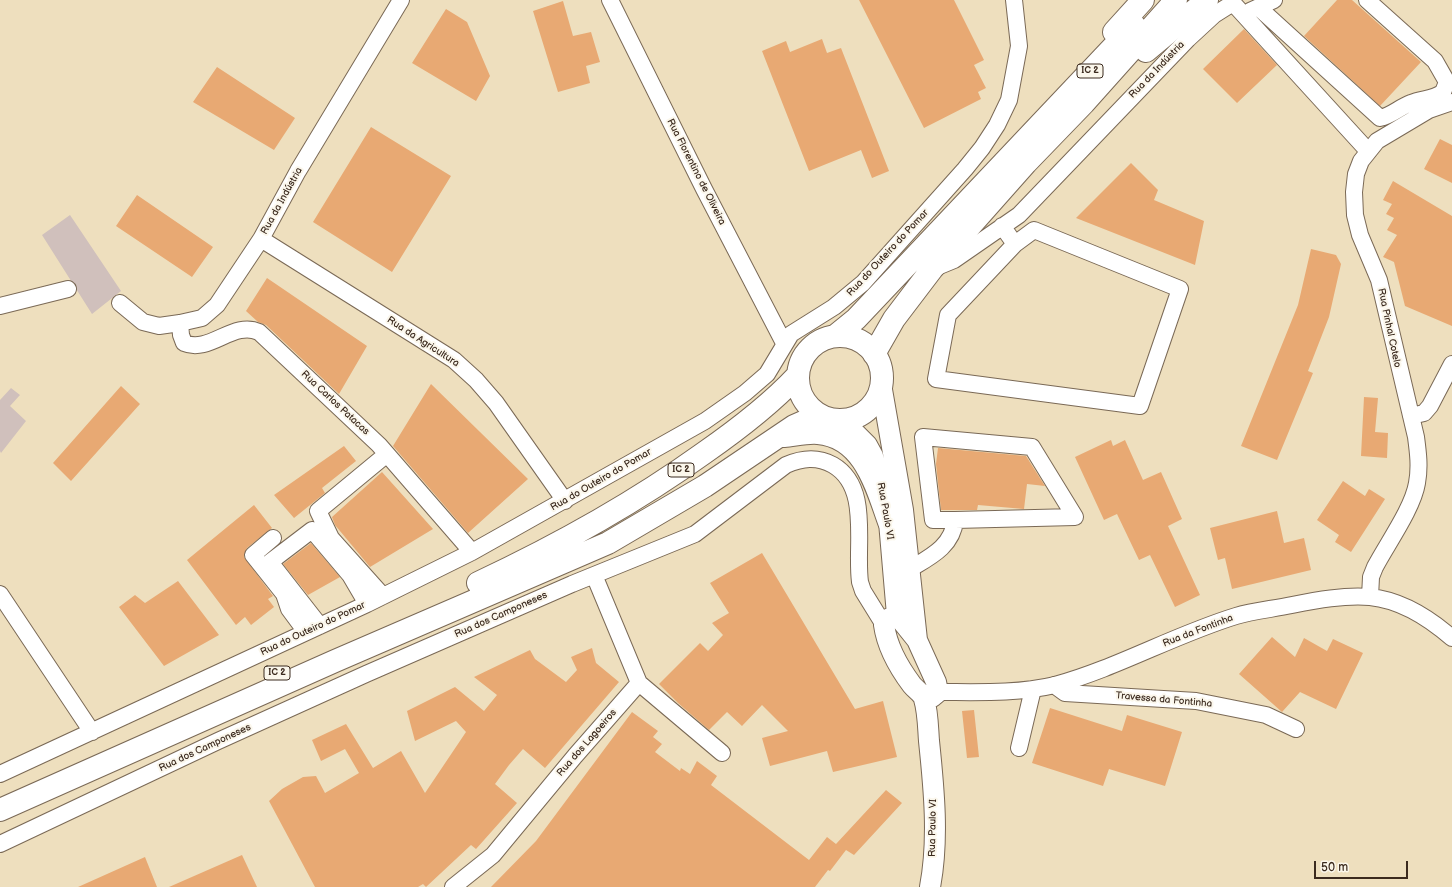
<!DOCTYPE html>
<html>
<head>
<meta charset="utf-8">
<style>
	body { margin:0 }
	#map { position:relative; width:1452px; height:887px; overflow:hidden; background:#eedfbe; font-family:"Balsamiq Sans",sans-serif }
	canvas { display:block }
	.scale { position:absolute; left:1314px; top:861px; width:94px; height:18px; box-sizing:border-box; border:2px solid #3b2a1e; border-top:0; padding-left:5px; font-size:12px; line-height:14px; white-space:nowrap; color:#3b2a1e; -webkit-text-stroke:3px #fbf7ec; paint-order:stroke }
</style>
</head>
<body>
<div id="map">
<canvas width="1452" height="887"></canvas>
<div class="scale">50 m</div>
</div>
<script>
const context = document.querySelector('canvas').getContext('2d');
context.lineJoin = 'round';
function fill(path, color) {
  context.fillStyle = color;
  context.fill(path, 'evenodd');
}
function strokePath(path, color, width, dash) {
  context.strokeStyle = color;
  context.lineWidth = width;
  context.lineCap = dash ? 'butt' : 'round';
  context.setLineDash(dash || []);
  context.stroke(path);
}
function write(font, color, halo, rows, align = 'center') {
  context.font = font + ' "Balsamiq Sans",sans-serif';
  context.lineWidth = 4;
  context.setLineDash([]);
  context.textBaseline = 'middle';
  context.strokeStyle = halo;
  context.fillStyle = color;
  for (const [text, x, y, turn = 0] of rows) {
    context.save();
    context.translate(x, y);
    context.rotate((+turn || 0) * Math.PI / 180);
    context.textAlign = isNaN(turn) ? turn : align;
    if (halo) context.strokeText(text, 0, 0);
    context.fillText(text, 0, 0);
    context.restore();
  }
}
const industrial = new Path2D(`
	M 70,215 L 121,291 L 92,314 L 42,235 Z
	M 11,388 L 20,395 L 10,406 L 26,421 L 1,453 L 0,451 L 0,400 Z`);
const building = new Path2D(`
	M 859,0 L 954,0 L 984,60 L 974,65 L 986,88 L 978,92 L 981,99 L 924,128 Z
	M 1337,0 L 1352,0 L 1421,62 L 1380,106 L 1304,36 Z
	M 563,1 L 573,36 L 591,32 L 600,62 L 586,66 L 590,83 L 558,92 L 533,11 Z
	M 446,9 L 467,22 L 490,76 L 476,101 L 412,63 Z
	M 1244,29 L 1277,65 L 1237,103 L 1203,69 Z
	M 822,39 L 827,53 L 841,48 L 889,171 L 872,178 L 861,150 L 809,171 L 762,51 L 786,41 L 790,52 Z
	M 217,67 L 295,118 L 274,150 L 193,102 Z
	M 371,127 L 451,176 L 392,272 L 313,222 Z
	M 1440,139 L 1452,145 L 1452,183 L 1424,169 Z
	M 1131,163 L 1158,190 L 1154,200 L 1204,221 L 1195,265 L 1076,218 Z
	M 1393,181 L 1452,216 L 1452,326 L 1405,306 L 1394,262 L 1383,257 L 1397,235 L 1387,230 L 1394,218 L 1386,214 L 1392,204 L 1383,200 Z
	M 137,195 L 213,247 L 192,277 L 116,226 Z
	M 1311,249 L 1336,255 L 1341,264 L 1329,317 L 1308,371 L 1313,373 L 1277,460 L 1241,446 L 1298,305 Z
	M 267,278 L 367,346 L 339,394 L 266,325 L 258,322 L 246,311 Z
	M 431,384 L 528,479 L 468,533 L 393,446 Z
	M 121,386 L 140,404 L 71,481 L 53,463 Z
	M 1364,397 L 1378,398 L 1375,432 L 1388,433 L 1387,458 L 1361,456 Z
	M 1111,440 L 1113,446 L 1125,440 L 1143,480 L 1161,472 L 1182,519 L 1168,526 L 1200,595 L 1175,607 L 1150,555 L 1139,560 L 1117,514 L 1104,520 L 1075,457 Z
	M 344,446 L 356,461 L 322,488 L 325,493 L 294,518 L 274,495 Z
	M 938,448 L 1026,456 L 1045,486 L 1027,484 L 1024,509 L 978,505 L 977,510 L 941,510 L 936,464 Z
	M 382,472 L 433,529 L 370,567 L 335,525 L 332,517 Z
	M 1343,481 L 1365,496 L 1369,489 L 1385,499 L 1351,552 L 1335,542 L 1339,535 L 1317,520 Z
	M 254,505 L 272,528 L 247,548 L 244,557 L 273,596 L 268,599 L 274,607 L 251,625 L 245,617 L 236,625 L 187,560 Z
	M 1277,511 L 1284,543 L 1304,538 L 1311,570 L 1232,589 L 1225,558 L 1218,560 L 1210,528 Z
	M 311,543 L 340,577 L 308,595 L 283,564 Z
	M 762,553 L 855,709 L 883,701 L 897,757 L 833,772 L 827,751 L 770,766 L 762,738 L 788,731 L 762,705 L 742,726 L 727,712 L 709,730 L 678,703 L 659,684 L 700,643 L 708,651 L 723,635 L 712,623 L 729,613 L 710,583 Z
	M 178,581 L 219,635 L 164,666 L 119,607 L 135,595 L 145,603 Z
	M 1272,637 L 1295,657 L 1304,638 L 1327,651 L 1333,639 L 1363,653 L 1336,709 L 1300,692 L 1282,712 L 1239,674 Z
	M 592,648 L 596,663 L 619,682 L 545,768 L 523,749 L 509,765 L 495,784 L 517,803 L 476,849 L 471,845 L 426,887 L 423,884 L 418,887 L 315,887 L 269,801 L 282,789 L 303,777 L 316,776 L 325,793 L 359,773 L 345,749 L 321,761 L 312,740 L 346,724 L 373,768 L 401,751 L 425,793 L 466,732 L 456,721 L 415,741 L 407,711 L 455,687 L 484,711 L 497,695 L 474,677 L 530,650 L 535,659 L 566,682 L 577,670 L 571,657 Z
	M 1050,708 L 1122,731 L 1127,715 L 1182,732 L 1165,786 L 1109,769 L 1103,786 L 1032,763 Z
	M 974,710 L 979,757 L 967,758 L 962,711 Z
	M 632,712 L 658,731 L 653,737 L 662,744 L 655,752 L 680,771 L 681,768 L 690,774 L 697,761 L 717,776 L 711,785 L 809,860 L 827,837 L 836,844 L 886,790 L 902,803 L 854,855 L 846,850 L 830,871 L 828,870 L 815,887 L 491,887 L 536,841 Z
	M 242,855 L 257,887 L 169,887 Z
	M 145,857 L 157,887 L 78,887 Z`);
const minor = new Path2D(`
	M 610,0 L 704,189 L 784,343
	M 1233,3 L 1368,151
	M 1259,8 L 1380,118 C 1391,116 1400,107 1411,103 C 1422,98 1433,100 1443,92 L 1447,82 L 1435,61 L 1367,0
	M 1250,11 L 1274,0
	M 1002,226 L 1015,244 L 1034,230 L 1180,289 L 1140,406 L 936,379 L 948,315 L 1015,244
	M 261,239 L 454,360 L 476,380 L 496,403 L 565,501
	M 937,267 L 954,260 L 1019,215 L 1188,39 L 1214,15 L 1233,3
	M 120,303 L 143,322 L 159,326 L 180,323 L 202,318 L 217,305 L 261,239 L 298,171 L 401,0
	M 0,306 L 68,289
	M 180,323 L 181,335 L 184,343 C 210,354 233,320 259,332 L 379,445 L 472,552
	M 1411,416 L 1424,413 L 1430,406 L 1452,364
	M 273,538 L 253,555 L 284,594 L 289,609 L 306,632
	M 910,569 C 930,557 953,546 955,520 L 1075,517 L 1032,447 L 923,437 L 933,520 L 955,520
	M 0,594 L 92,732
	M 383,596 L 331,538 L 318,511 L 387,454
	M 1370,597 L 1371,577 L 1375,567 C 1387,544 1413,508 1417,483 C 1420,467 1418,452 1416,437 L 1379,280 L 1360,235 L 1355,215 L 1354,192 L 1356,174 L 1361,161 L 1377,141 L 1429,110 L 1452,102
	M 320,626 L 270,562 L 312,530 L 350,575 L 367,604
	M 639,683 L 722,753
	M 1054,685 L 1065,693 L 1196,701 L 1266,715 L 1296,729
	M 938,692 C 976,692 1017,694 1055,685 C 1117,668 1174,635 1236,616 C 1253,611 1273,609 1292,605 C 1317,600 1344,595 1370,597 C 1400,600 1429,618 1452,638
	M 1019,748 L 1033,689
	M 0,774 L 367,604 L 472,552 L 705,421 L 745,393 L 767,374 L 791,334 L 834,307 L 863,283 L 965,169 L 982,148 L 997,125 L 1009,100 L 1019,46 L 1014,0
	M 0,844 L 218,741 L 366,674 L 572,584 L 695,534 L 786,465 C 802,458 817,456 833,465 C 871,487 855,545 860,582 L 863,591 L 884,625
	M 453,887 L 493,855 L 575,756 L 639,683 L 594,575`);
const major = new Path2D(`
	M 881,384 L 903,510 L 917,640
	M 842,420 L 867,445 L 873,456 L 889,522 L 897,615 L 917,640 L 936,682 L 938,692 L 932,697 L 924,698
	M 897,615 L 888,619 L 884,625 C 887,646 900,669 912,685 C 916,690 923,694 924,699 C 928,712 928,728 929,741 C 934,789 939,840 930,887`);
const highway = new Path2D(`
	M 1114,32 L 1143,0
	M 1146,51 L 1207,0
	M 835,336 L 856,319 L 1134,25
	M798 378a42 42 0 1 1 84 0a42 42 0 1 1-84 0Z
	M 874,354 L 894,319 L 932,269 L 1026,163 L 1084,103 L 1176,0
	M 784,436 C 795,435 807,432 818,433 C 864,437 876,486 889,522
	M 478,583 C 557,546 633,504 704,453 C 737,430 770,405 797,376
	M 0,810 L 335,661 L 608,543 L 705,486 L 794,426 L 819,415`);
const shields = [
	[1090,71,26],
	[681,470,26],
	[277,673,26]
];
const shieldNames = [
	["IC 2",1090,71],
	["IC 2",681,470],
	["IC 2",277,673]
];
const streetNames = [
	["Rua da Indústria",1157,70,-46],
	["Rua Florentino de Oliveira",696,172,63],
	["Rua da Indústria",282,201,-61],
	["Rua do Outeiro do Pomar",888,253,-47],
	["Rua Pinhal Cotelo",1389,328,78],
	["Rua da Agricultura",423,342,33],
	["Rua Carlos Patacas",335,403,43],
	["Rua do Outeiro do Pomar",601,480,-30],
	["Rua Paulo VI",885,511,80],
	["Rua dos Camponeses",501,615,-24],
	["Rua do Outeiro do Pomar",313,629,-25],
	["Rua da Fontinha",1198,631,-21],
	["Travessa da Fontinha",1164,700,5],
	["Rua dos Lagoeiros",587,743,-49],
	["Rua dos Camponeses",205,748,-25],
	["Rua Paulo VI",933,828,-89]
];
fill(industrial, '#d0c0bc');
fill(building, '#e8a973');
strokePath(minor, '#7a6956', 18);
strokePath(major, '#7a6956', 22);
strokePath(highway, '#7a6956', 24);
strokePath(minor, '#fff', 16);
strokePath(major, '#fff', 20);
strokePath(highway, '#fff', 22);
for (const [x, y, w] of shields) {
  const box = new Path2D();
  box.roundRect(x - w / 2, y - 7, w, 14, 3);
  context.fillStyle = '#fbf7ec';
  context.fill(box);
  strokePath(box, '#3b2a1e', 1);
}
write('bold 9px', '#3b2a1e', null, shieldNames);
write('10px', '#3b2a1e', '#fbf7ec', streetNames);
</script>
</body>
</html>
